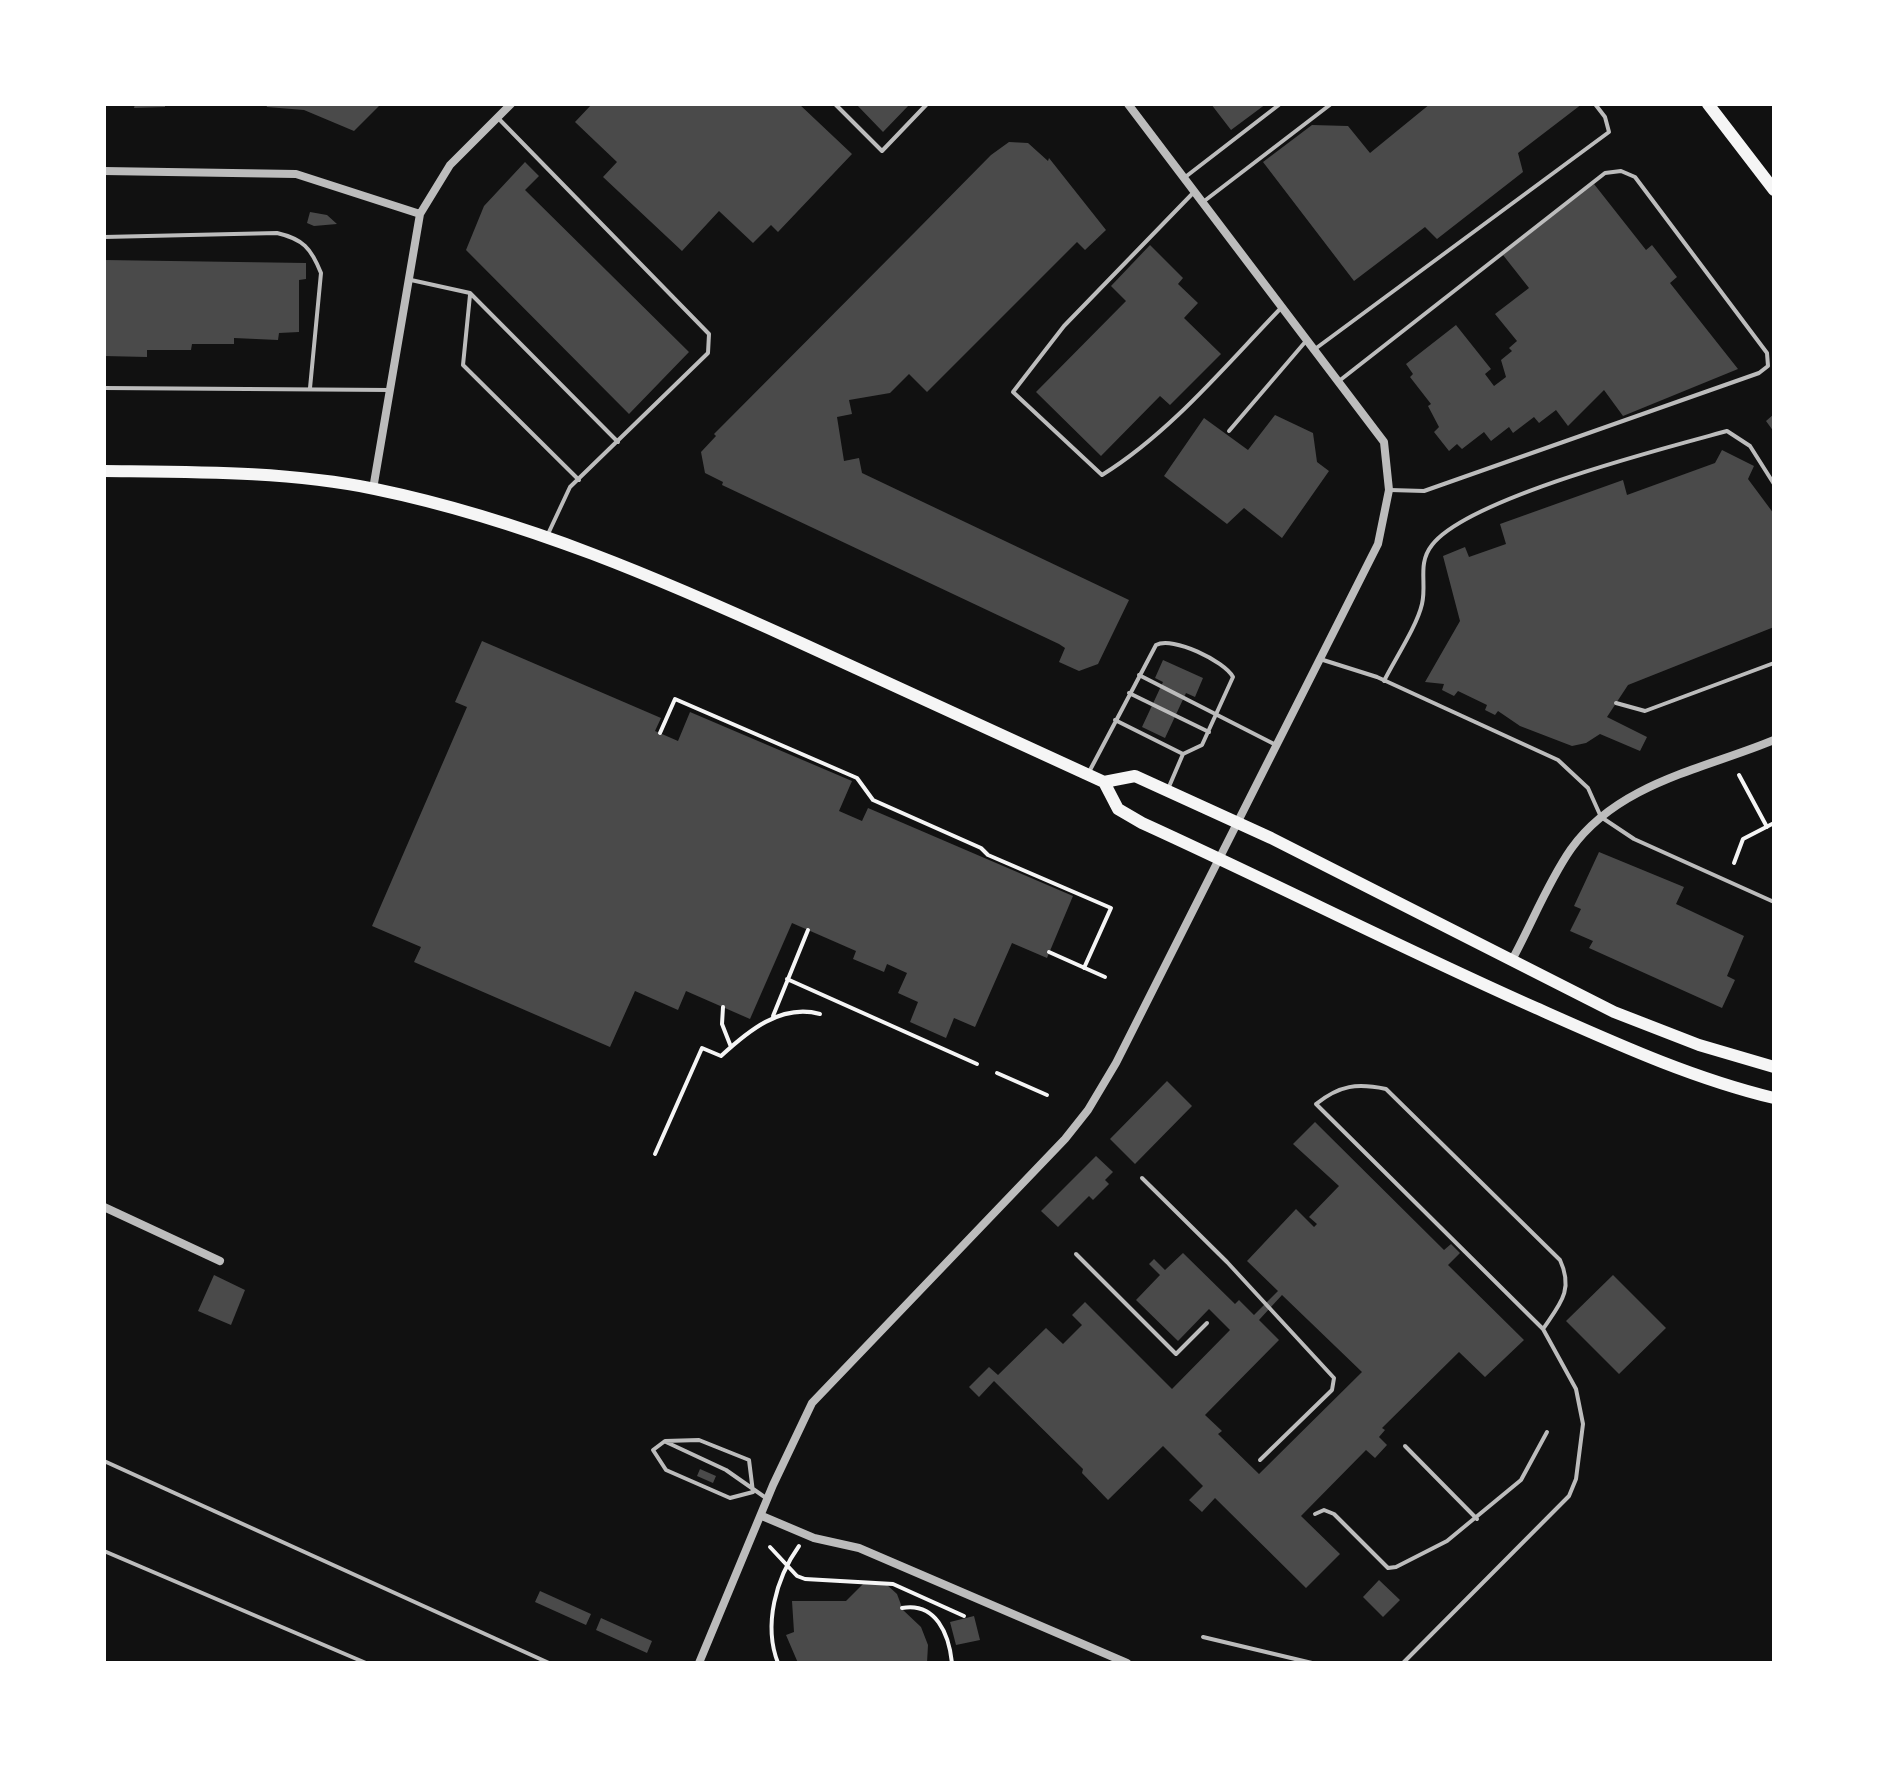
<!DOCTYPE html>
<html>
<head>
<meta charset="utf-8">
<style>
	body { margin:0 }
	#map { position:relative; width:1878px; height:1767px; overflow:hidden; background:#111; font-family:"Golos Text",sans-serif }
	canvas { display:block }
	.frame { position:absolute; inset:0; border:106px solid #fff; pointer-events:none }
</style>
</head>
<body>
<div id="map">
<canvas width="1878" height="1767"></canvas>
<div class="frame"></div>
</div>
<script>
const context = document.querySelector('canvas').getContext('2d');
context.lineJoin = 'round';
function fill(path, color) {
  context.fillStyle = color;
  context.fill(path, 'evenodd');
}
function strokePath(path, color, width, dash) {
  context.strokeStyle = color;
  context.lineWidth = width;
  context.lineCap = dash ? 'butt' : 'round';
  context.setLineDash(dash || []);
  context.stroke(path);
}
const building = new Path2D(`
	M 135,104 L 165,104 L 165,107 L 134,108 Z
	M 266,104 L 381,104 L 354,131 L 304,110 L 267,107 Z
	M 592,104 L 799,104 L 852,154 L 778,232 L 771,225 L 753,243 L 719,211 L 682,251 L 603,177 L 617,162 L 575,122 Z
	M 856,104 L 910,104 L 883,132 Z
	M 1211,104 L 1266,104 L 1231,130 Z
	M 1430,104 L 1582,104 L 1518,153 L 1523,172 L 1437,239 L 1425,227 L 1354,281 L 1263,162 L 1312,125 L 1348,126 L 1370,153 Z
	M 1009,142 L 1028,143 L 1048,161 L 1049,158 L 1106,230 L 1085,250 L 1077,242 L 927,392 L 909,374 L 890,393 L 849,400 L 852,414 L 837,417 L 844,461 L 859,458 L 862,473 L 1129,600 L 1098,664 L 1079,671 L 1059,662 L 1065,648 L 1059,644 L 722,485 L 723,482 L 705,473 L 701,452 L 716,436 L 714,434 L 916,231 L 991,155 Z
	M 525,162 L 539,176 L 525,190 L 689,352 L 629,414 L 466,250 L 484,206 Z
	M 1594,184 L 1646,250 L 1652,245 L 1677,277 L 1670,283 L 1738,369 L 1623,416 L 1604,390 L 1568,426 L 1556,410 L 1539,423 L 1534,417 L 1513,433 L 1509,427 L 1491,441 L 1484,432 L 1462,449 L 1457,444 L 1449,451 L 1434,432 L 1439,427 L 1428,406 L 1431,404 L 1410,377 L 1413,374 L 1406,364 L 1456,325 L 1491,369 L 1485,374 L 1494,386 L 1506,377 L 1501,360 L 1512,351 L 1509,348 L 1517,341 L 1495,314 L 1529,288 L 1503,255 Z
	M 310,212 L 327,215 L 337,224 L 314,226 L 307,223 Z
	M 1150,245 L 1183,278 L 1178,284 L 1198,303 L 1184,318 L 1221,354 L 1170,405 L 1160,396 L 1101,456 L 1036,392 L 1126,301 L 1111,286 Z
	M 104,260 L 306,263 L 306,279 L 299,280 L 299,332 L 279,333 L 278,340 L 234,338 L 234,344 L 192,344 L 191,350 L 147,350 L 147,357 L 104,356 Z
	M 1774,414 L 1774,432 L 1766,421 Z
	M 1275,415 L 1313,433 L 1317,462 L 1329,471 L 1282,538 L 1244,508 L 1227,524 L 1164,476 L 1204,418 L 1248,450 Z
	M 1722,450 L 1754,466 L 1748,479 L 1774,514 L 1774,627 L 1628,685 L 1607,717 L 1647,737 L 1640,751 L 1600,734 L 1586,743 L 1572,746 L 1520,726 L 1498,711 L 1495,715 L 1485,710 L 1487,705 L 1458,691 L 1454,696 L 1442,690 L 1444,684 L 1425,682 L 1460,621 L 1443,556 L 1465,547 L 1469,557 L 1506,544 L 1500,524 L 1623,480 L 1627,495 L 1715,463 Z
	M 482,641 L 661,718 L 655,731 L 678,741 L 690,712 L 852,781 L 839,811 L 862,821 L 868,808 L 1073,896 L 1047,958 L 1012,943 L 975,1027 L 954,1018 L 946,1038 L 910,1022 L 918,1002 L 898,993 L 907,973 L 887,964 L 884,972 L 853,959 L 856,951 L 792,923 L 750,1019 L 686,991 L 678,1010 L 635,991 L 610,1047 L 414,962 L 421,947 L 372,926 L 467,707 L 455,702 Z
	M 1163,660 L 1203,678 L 1195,697 L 1186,693 L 1165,738 L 1142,727 L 1163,682 L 1155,678 Z
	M 1599,852 L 1684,887 L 1676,904 L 1744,936 L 1727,976 L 1735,980 L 1722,1008 L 1589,948 L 1593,941 L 1570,931 L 1581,909 L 1574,906 Z
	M 1167,1081 L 1192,1106 L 1135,1164 L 1110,1139 Z
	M 1315,1122 L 1444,1250 L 1451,1244 L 1460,1253 L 1448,1265 L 1524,1340 L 1485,1377 L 1459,1352 L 1382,1428 L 1385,1430 L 1379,1437 L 1387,1445 L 1375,1458 L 1366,1450 L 1301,1516 L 1340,1554 L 1306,1588 L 1215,1498 L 1202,1512 L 1189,1500 L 1203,1486 L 1163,1446 L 1108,1500 L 1082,1473 L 1083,1469 L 994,1381 L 979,1397 L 969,1387 L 989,1367 L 998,1375 L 1046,1328 L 1063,1344 L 1082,1325 L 1072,1315 L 1085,1302 L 1172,1389 L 1230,1330 L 1209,1309 L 1178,1341 L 1136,1300 L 1160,1275 L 1149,1264 L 1154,1259 L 1165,1270 L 1183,1253 L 1235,1304 L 1239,1300 L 1254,1315 L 1278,1291 L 1247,1261 L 1296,1209 L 1314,1227 L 1317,1224 L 1309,1217 L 1339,1186 L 1293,1144 ZM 1282,1295 L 1362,1372 L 1259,1474 L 1218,1434 L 1222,1431 L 1205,1415 L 1279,1340 L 1259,1320 Z
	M 1096,1156 L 1113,1172 L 1105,1180 L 1109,1184 L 1093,1200 L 1089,1196 L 1058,1227 L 1041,1211 Z
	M 214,1275 L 245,1290 L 231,1325 L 198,1311 Z
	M 1613,1275 L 1666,1328 L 1619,1374 L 1566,1321 Z
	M 700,1469 L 716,1476 L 713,1483 L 697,1476 Z
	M 1379,1580 L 1400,1600 L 1383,1617 L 1363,1597 Z
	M 863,1584 L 886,1584 L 897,1594 L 903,1610 L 921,1627 L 928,1645 L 927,1663 L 798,1663 L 786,1635 L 794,1632 L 792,1601 L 846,1601 Z
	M 540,1591 L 591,1614 L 586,1625 L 535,1602 Z
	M 974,1616 L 980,1640 L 956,1645 L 950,1622 Z
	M 601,1618 L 652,1641 L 647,1653 L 596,1630 Z`);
const path = new Path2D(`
	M 660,733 L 675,699 L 857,778 L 873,800 L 981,848 L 988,855 L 1111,908 L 1084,968
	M 1739,775 L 1767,827
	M 1734,863 L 1743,839 L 1774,823
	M 1049,952 L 1105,977
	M 787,979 L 977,1064
	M 723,1007 L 722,1024 L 731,1047
	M 773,1016 L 808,930
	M 997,1073 L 1047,1095
	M 655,1154 L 702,1048 L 721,1056 C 747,1032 781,1003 820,1014
	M 770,1547 L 797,1576 L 805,1579 L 893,1584 L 964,1616
	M 902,1608 C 936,1602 949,1634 952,1663
	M 778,1663 C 763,1625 776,1578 799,1546`);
const service = new Path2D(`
	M 835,104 L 882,151 L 927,104
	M 498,118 L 709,334 L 708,353 L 570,487 L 548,534
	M 1184,178 L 1280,104
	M 1193,193 L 1064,326 L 1013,392 L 1102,475 C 1170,433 1226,365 1281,308
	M 1203,202 L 1331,104
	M 104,237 L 277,233 C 303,239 311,248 321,273 L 310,388
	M 411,280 L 470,293 L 618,442
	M 470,295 L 463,365 L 579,480
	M 1315,349 L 1609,132 L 1605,117 L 1595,104
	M 1339,381 L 1605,173 L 1621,171 L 1635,177 L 1767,353 L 1768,366 L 1759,373 L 1424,491 L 1390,490
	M 104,388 L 390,390
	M 1229,431 L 1306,341
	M 1320,659 L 1377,677 L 1558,760 L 1588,788 L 1601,817 L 1634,839 L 1774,902
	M 1139,675 L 1276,745
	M 1384,681 C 1395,659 1417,626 1422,604 C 1427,583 1417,564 1432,545 C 1468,498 1665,448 1727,431 L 1750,446 L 1774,484
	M 1129,693 L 1209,732
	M 1616,703 L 1645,711 L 1774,663
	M 1089,772 L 1156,645 C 1173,636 1224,661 1233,677 L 1202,745 L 1183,754 L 1115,720
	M 1168,789 L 1183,754
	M 1142,1178 L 1227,1262 L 1334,1378 L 1332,1390 L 1260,1460
	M 1076,1254 L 1176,1354 L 1207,1323
	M 699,1440 L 749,1460 L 753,1492 L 730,1498 L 666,1470 L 653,1450 L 665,1441 Z
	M 666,1442 L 726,1470 L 766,1498
	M 1405,1446 L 1477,1519
	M 104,1461 L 549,1663
	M 1315,1514 L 1324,1510 L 1334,1514 L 1388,1568 L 1396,1567 L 1447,1541 L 1521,1480 L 1547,1432
	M 104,1551 L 366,1663
	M 1203,1637 L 1312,1663
	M 1403,1663 L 1569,1496 L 1576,1479 L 1583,1424 L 1576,1389 L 1543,1329 L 1316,1104 C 1340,1085 1357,1083 1386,1089 L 1560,1260 C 1574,1290 1560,1304 1543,1329`);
const minor = new Path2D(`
	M 104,171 L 296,174 L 420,214
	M 373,489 L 420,214 L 450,165 L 511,104
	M 1513,958 C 1532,923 1548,882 1571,849 C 1618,783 1704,769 1774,740
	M 104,1207 L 220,1261
	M 762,1516 L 814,1538 L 859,1548 L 1127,1663
	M 699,1663 L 773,1485 L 812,1403 L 1065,1139 L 1088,1110 L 1116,1063 L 1378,544 L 1389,490 L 1384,442 L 1128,104`);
const secondary = new Path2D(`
	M 1708,104 L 1774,190
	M 104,471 C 193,472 287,471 375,489 C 525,520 663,580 801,643 C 902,689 1002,736 1104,782 L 1135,776 L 1271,838 L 1614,1012 L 1699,1045 L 1774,1067
	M 1104,782 L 1118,809 L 1142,823 C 1274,883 1403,949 1536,1008 C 1615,1043 1691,1078 1774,1098`);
fill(building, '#4a4a4a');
strokePath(path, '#f5f5f5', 4);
strokePath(service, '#bcbcbc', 4);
strokePath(minor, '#bcbcbc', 8);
strokePath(secondary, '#f5f5f5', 12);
</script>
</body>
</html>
